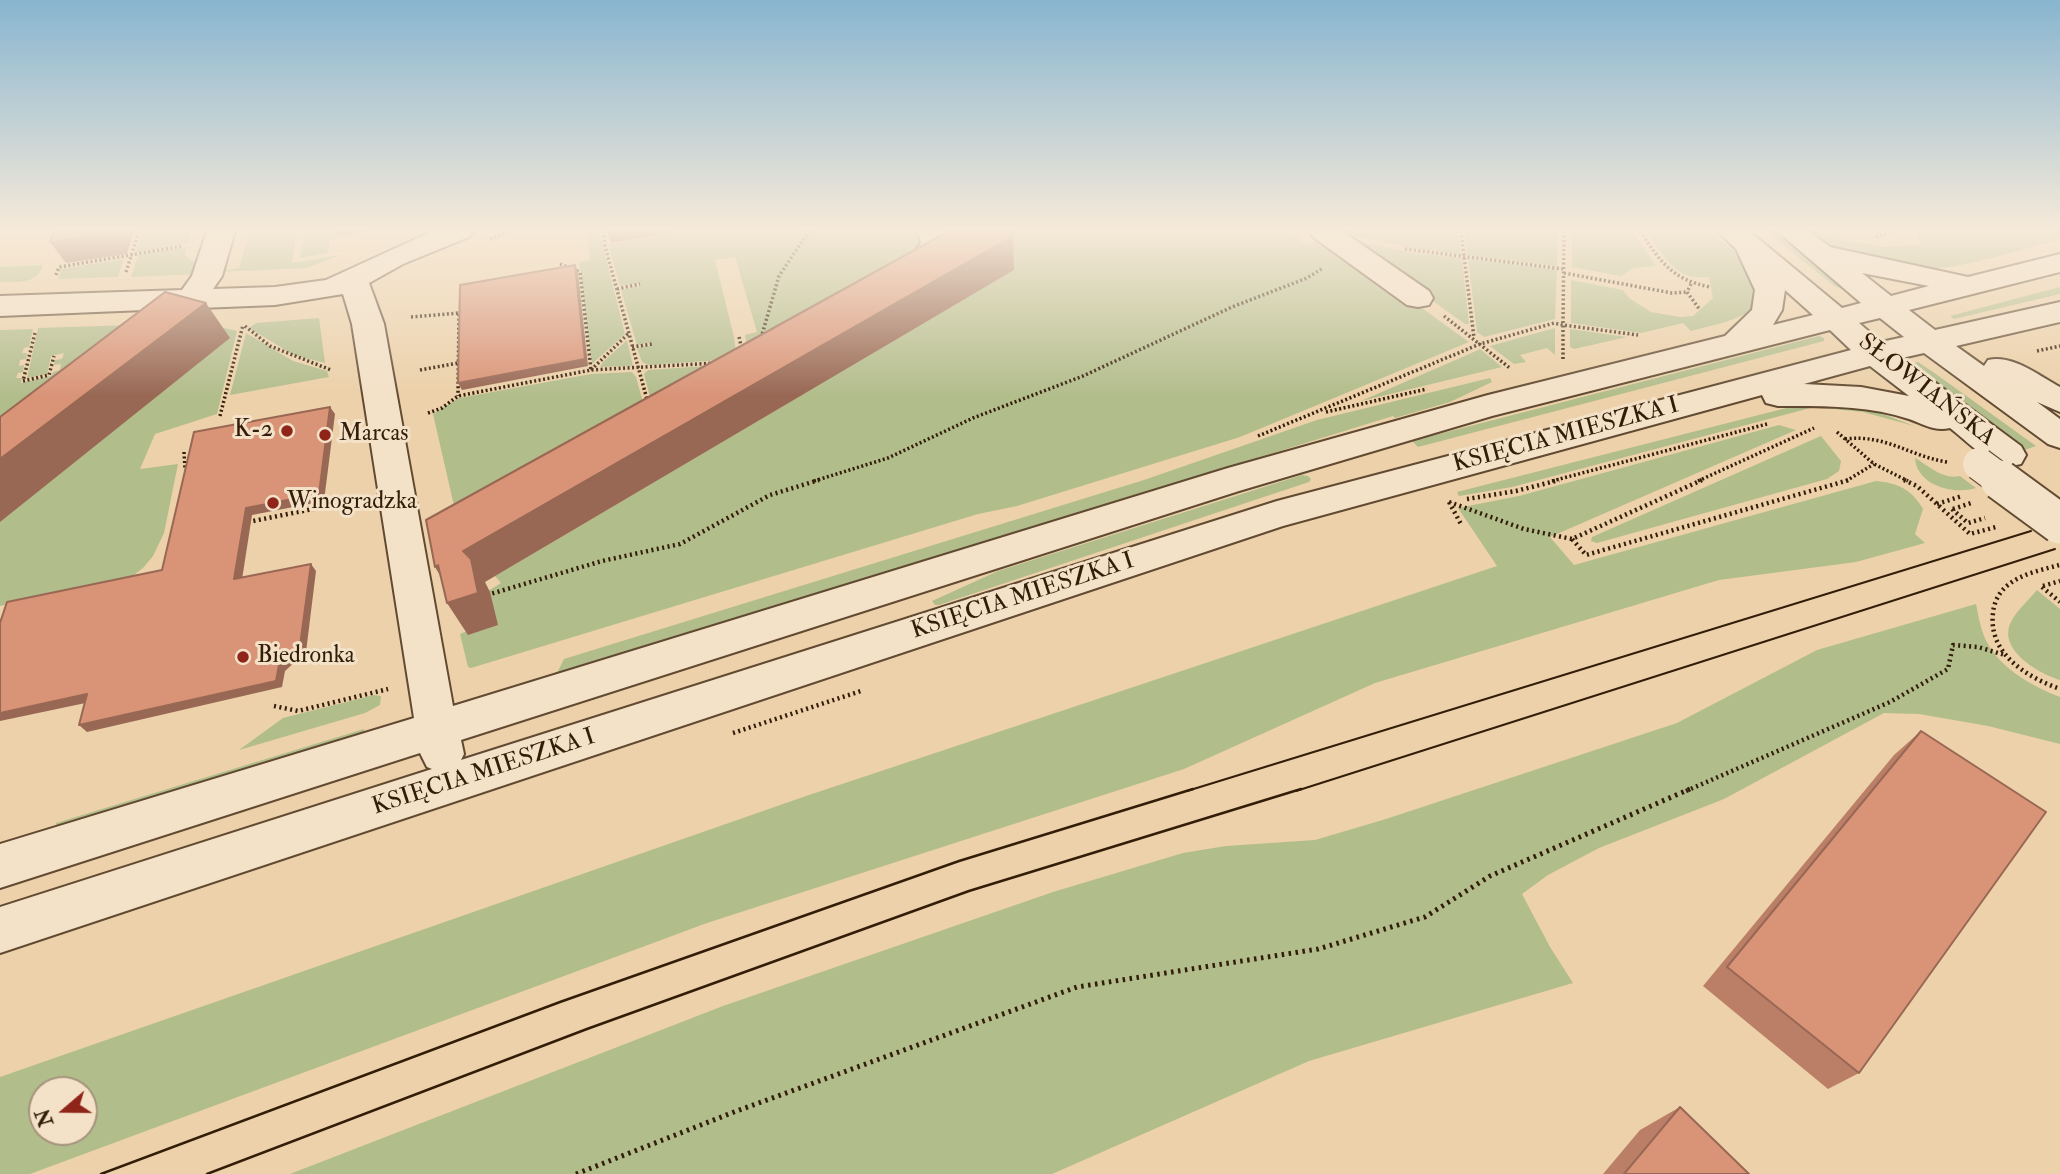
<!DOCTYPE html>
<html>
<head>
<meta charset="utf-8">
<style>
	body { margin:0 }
	#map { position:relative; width:2060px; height:1174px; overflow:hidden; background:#ecd1aa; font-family:"IM FELL Double Pica",serif }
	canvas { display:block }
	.north { position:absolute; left:28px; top:1076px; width:70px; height:70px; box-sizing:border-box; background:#f3e1c8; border:2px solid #a6937c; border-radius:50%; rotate:250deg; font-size:19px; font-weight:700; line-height:28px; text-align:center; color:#331d09 }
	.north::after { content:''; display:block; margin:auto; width:24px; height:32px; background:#8f2418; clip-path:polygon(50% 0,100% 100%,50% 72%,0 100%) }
</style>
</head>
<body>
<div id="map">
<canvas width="2060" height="1174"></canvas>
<div class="north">N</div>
</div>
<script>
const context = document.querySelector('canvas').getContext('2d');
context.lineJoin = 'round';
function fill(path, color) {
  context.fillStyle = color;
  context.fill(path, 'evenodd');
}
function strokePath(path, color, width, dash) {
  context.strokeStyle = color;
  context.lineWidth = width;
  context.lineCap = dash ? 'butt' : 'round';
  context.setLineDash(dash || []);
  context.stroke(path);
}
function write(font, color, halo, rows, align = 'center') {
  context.font = font + ' "IM FELL Double Pica",serif';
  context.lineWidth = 6;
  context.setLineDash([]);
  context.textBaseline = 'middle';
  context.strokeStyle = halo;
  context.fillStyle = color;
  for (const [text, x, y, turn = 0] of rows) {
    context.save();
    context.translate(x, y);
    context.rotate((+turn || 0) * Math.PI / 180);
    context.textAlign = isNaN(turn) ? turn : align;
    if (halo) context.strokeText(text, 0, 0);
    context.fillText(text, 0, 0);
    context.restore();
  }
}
const green = new Path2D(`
	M 143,231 L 191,231 L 188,243 L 136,252 Z
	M 250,231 L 297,231 L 292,263 L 340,255 L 307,268 L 218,272 L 239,268 Z
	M 305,231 L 341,231 L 341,237 L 330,239 L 328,253 L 300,258 Z
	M 587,231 L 599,231 L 625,334 L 592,364 L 579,262 L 590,260 Z
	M 680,231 L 921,231 L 923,237 L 903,269 L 749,356 L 745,335 L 757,332 L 735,257 L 715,260 L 734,337 L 737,359 L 648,365 L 642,362 L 637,348 L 652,345 L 652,342 L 637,345 L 621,290 L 640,286 L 640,283 L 620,286 L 608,245 Z
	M 998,231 L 1288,231 L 1307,245 L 1325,238 L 1469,342 L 1240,437 L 1017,506 L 978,514 L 471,668 L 468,667 L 460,634 L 467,631 L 465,621 L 460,623 L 457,610 L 501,583 L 495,576 L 1013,270 L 1014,272 Z
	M 1335,231 L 1458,231 L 1461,254 L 1411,248 Z
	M 1464,231 L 1557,231 L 1557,266 L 1467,255 Z
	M 1572,231 L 1632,231 L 1656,266 L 1633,268 L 1621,276 L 1572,267 Z
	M 1646,231 L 1710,231 C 1730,248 1754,263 1755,291 C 1756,302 1755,308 1745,314 C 1728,323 1709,326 1691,331 L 1683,323 L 1641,333 L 1571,323 L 1571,280 L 1623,290 L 1629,298 L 1651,312 L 1680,317 L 1693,316 L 1713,298 L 1709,277 C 1676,282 1663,255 1646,231 Z
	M 1766,231 L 1776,231 L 1831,275 L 1841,289 L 1834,286 Z
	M 1807,231 L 1819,231 L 1839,239 L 1822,231 L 1837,231 L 1842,239 L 1882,247 L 1921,245 L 1916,231 L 2060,231 L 2060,239 C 2022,249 1966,268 1928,269 C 1891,270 1837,252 1807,231 Z
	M 1346,239 L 1413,253 L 1462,258 L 1469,324 L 1465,324 Z
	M 187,247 L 185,255 L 200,267 L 197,274 L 131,277 L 138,255 Z
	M 124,259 L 118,277 L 58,279 L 61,269 Z
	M 1468,259 L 1557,270 L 1555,319 L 1484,337 L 1477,332 Z
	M 43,265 C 37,285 18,281 0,282 L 0,267 Z
	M 2060,287 L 2060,294 L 1954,319 L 1950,316 Z
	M 319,318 L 325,363 L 294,355 L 249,328 L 256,323 Z
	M 162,324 L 0,447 L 0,330 L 33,329 L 29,347 L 24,348 L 22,353 L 27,353 L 26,359 L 20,360 L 19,366 L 24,365 L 23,372 L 18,373 L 16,378 L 22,378 L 21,383 L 51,376 L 53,372 L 60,370 L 61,364 L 54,365 L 55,360 L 62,359 L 64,353 L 51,356 L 47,374 L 27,378 L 38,328 Z
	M 181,325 L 224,328 L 237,331 L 217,414 L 155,434 L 140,469 L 178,464 L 164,533 L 153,556 L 143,568 L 130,578 L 103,586 L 0,606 L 0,522 Z
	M 1555,328 L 1555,355 L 1547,348 L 1520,355 L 1526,362 L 1514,364 L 1490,346 Z
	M 1570,329 L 1627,337 L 1574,349 L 1570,347 Z
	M 246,333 L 293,361 L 327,371 L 329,377 L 230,395 Z
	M 1819,336 L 1824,338 L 1824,341 L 1418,447 L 1412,441 Z
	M 627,340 L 633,366 L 600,367 L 603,362 Z
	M 1480,349 L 1502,367 L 1361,401 L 1467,355 Z
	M 1918,362 L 1933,372 L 2036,446 L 2022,451 L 1924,379 L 1914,366 L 1914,363 Z
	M 734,364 L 651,401 L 644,374 L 648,370 Z
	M 632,372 L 636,377 L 644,406 L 457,519 L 433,414 L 459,398 L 591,374 Z
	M 1490,378 L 1492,382 L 1450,402 L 1395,418 L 1393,416 L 556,675 L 564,659 L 1144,480 L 1317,420 Z
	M 1810,402 L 1873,410 L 1914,426 L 1863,412 L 1814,407 L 1512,487 L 1459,496 L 1457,492 Z
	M 1779,425 L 1796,430 L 1550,537 L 1574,565 L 1876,481 C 1897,483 1912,489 1923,509 L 1915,534 L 1925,543 L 1856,562 L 1719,580 L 1375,683 L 1184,769 L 707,923 L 30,1174 L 0,1174 L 0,1077 L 809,795 L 1497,566 L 1458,508 L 1519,496 ZM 42,1090 L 84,1090 L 84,1132 L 42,1132 Z
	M 1821,436 L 1841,461 L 1839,471 L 1827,479 L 1597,543 L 1591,541 L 1592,537 Z
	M 1915,458 C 1929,466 1943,480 1960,476 L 1976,488 C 1954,495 1917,486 1915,458 Z
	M 1302,475 L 1308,476 L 1311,479 L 1309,482 L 939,605 L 935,605 L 932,601 L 998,571 Z
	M 2037,590 L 2060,609 L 2060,680 C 2040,674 1999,651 2010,624 C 2015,612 2029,600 2037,590 Z
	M 1976,604 C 1978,614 1980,626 1984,636 C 1996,666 2031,686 2060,697 L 2060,744 L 1988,726 L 1919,714 L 1884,713 L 1724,799 L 1599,848 L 1548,875 L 1522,894 L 1550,947 L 1573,983 L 1309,1061 L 1052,1174 L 290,1174 L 723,1006 L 1053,892 L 1183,853 L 1226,846 L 1315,840 L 1386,819 L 1677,723 L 1817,650 Z
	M 374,695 L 381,696 L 380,705 L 365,713 L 239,750 L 283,718 Z
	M 364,729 L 364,737 L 57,833 L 56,823 Z`);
const pathFar2 = new Path2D(`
	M 604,231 L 605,246 L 648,403
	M 1461,231 L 1474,338
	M 1640,231 C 1661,262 1671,279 1710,287
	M 1876,237 L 1892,231
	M 490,239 L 509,231
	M 1405,249 L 1563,269
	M 560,264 L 580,272 L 591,370
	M 126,272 L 139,231
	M 1564,273 L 1672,293 L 1687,292
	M 56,275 L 59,267 L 183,246
	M 1691,284 L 1687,292 L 1700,310
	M 617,289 L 640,284
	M 1444,316 L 1511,369
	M 411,317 L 459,313 L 458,396
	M 245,326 L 270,346 L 331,370
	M 35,333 L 23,381 L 49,375 L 54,356
	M 739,337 L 742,350
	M 761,338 L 779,276 L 809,231
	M 632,347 L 652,344
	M 2037,351 L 2060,346
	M 1563,359 L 1563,325 L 1638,335
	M 420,370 L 458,363
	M 591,370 L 629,333
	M 1326,412 L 1427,389
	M 428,413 L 442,408 L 458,396 L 591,370 L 717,363
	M 220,416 L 243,325
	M 1837,432 L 1874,464 L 1908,481
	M 1258,436 L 1480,344 L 1554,323 L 1563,325 L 1564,231
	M 1845,439 C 1886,434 1909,456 1947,462
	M 184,452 L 185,469
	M 814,481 L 888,458 L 973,418 L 1083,376 L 1232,307 L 1307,278 L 1323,268
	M 1552,481 L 1767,424
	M 1698,481 L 1814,428
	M 1846,481 L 1874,464`);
const pathFar1 = new Path2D(`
	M 1702,480 L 1572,539 L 1586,555 L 1849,480
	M 1904,480 L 1917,486 L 1970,534 L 1996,527
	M 1467,499 L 1516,491 L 1559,480
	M 1449,502 L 1524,529 L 1572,539
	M 1449,502 L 1462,526
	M 1937,504 L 1962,496
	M 1952,509 L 1968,523 L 1985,518
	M 1953,509 L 1971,503
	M 248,522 L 343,503
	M 2059,565 C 2042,570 2023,573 2008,585 C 1999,592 1994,602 1993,613 C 1988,654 2027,677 2060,689
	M 2043,586 L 2060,581
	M 2042,587 L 2060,602
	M 487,595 L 602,561 L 680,544 L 770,495 L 819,480
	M 274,706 L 298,711 L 388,689
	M 733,733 L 861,691
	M 1686,791 L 1890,702 L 1948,669 L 1953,645 L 1978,647 L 2005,655`);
const path = new Path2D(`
	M 576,1174 L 734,1112 L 1077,987 L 1318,949 L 1425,917 L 1490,876 L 1690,789`);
const minor = new Path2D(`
	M 207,231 L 235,231 L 222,276 L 213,289 L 275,287 L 326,280 L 433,231 L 473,231 L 469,237 L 403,264 L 369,283 L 384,324 L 453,706 L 1228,468 L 1488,395 L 1725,336 L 1752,310 L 1755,290 L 1736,249 L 1717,231 L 1749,231 L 1842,308 L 1861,303 L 1777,231 L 1809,231 L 1830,247 L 1968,277 L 2060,254 L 2060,272 L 1909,310 L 1935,330 L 2060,302 L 2060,322 L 1956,346 L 1984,366 L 1988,360 C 2012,354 2038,375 2060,387 L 2060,412 L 2037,402 L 2060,419 L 2060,448 L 2048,444 L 1924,353 L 1902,358 L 2021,446 L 2026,455 L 2021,464 C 1994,472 1971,444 1950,428 C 1935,432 1923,424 1909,419 C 1867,405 1821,406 1778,406 L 1766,403 L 1762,395 L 1283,526 L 0,953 L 0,907 L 432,769 L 427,767 L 420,753 L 0,888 L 0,844 L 414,718 L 352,324 L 343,294 L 275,305 L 200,308 L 191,322 L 180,325 L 169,322 L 165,315 L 168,309 L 0,316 L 0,296 L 182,290 L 192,276 ZM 1862,273 L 1929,286 L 1891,296 ZM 1785,290 L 1813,315 L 1773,325 L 1782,310 ZM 1880,318 L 1904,337 L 1881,342 L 1859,323 ZM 1830,330 L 1851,350 L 1277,501 L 461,760 L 464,754 L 461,740 L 1239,491 L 1492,416 ZM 1870,366 L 1909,396 L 1861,387 L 1804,384 Z
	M 918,231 L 946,231 L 950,243 C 936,264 922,288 893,281 L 889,275 L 893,269 L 909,260 L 921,243 Z
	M 1309,231 L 1342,231 L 1429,291 L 1433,298 L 1429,305 L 1418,307 L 1407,305 L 1313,237 Z`);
const tramFar1 = new Path2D(`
	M 1187,791 L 2031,531
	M 1296,791 L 2055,549`);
const tram = new Path2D(`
	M 101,1174 L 560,1002 L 959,861 L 1193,789
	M 207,1174 L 587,1029 L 969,891 L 1301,789`);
const minorBridgeFar1 = new Path2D(`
	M 1979,464 L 2002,481`);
const minorBridge = new Path2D(`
	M 2000,480 L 2060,524`);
const wall = new Path2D(`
	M 1921,731 L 1859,1073 L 1828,1089 L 1703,986 L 1894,755 Z
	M 1680,1107 L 1749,1174 L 1603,1174 L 1640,1130 Z`);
const shadedWall = new Path2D(`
	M 112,231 L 134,231 L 127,254 L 66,263 L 50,242 Z
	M 339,231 L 370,231 L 342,236 Z
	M 607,231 L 680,231 L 611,243 Z
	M 1013,236 L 1014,270 L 485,582 L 490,592 L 498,625 L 468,635 L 447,603 L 463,551 Z
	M 575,265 L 578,272 L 588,366 L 462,390 L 458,383 Z
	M 206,303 L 230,338 L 0,522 L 0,459 Z
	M 330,407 L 335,414 L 324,501 L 252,515 L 241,586 L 234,579 L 246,508 Z
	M 311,564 L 316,571 L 306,652 L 285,671 L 282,687 L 87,732 L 79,725 L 279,665 Z
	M 438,565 L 455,600 L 435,567 Z
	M 87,694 L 95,701 L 0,721 L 0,713 Z`);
const building = new Path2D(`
	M 54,231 L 112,231 L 112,233 L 50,242 Z
	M 949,231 L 1011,231 L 1013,236 L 463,551 L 471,559 L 478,593 L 447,603 L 438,565 L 435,567 L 426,520 Z
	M 575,265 L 585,359 L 458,383 L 460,285 Z
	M 165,292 L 206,303 L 0,459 L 0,417 Z
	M 330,407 L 319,494 L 246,508 L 234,579 L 311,564 L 300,646 L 279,665 L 276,681 L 79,725 L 87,694 L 0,713 L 0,623 L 7,602 L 162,570 L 194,432 Z
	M 1921,731 L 2046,812 L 1859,1073 L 1727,967 Z
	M 1680,1107 L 1749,1174 L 1624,1174 Z`);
const markers = [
	[287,431,7,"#8f2418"],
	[325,435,7,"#8f2418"],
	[273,503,7,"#8f2418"],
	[243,657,7,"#8f2418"]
];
const streetNames = [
	["SŁOWIAŃSKA",1926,391,38],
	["KSIĘCIA MIESZKA I",1566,436,-15],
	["KSIĘCIA MIESZKA I",1023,597,-18],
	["KSIĘCIA MIESZKA I",484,773,-18]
];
const poiNames = [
	["K-2",273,431,"right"],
	["Marcas",339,435],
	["Winogradzka",287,503],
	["Biedronka",257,657]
];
fill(green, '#b2bd8c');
strokePath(minor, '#614a31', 4);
strokePath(pathFar2, '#331d09', 3.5, [2, 2.5]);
strokePath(pathFar1, '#331d09', 4.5, [2, 3.5]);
strokePath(path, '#331d09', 5, [2.5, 4.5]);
fill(minor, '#f3e1c8');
strokePath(tramFar1, '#331d09', 2);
strokePath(tram, '#331d09', 2.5);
strokePath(minorBridgeFar1, '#614a31', 34, []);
strokePath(minorBridge, '#614a31', 43, []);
strokePath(minorBridgeFar1, '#f3e1c8', 32);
strokePath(minorBridge, '#f3e1c8', 39);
fill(wall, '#bb7f67');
fill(shadedWall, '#986854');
fill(building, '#d99478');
strokePath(building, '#986854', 2);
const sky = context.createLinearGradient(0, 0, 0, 396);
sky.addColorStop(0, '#88b5d0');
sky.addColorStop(0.58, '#f6ead9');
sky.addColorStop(1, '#f6ead900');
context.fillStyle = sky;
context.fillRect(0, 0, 2060, 396);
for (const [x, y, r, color] of markers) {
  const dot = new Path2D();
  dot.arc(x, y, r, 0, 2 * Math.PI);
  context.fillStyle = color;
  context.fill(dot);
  strokePath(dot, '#f3e1c8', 2.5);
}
write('24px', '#331d09', '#f3e1c8', streetNames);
write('24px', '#331d09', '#f3e1c8', poiNames, 'left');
</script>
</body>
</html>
